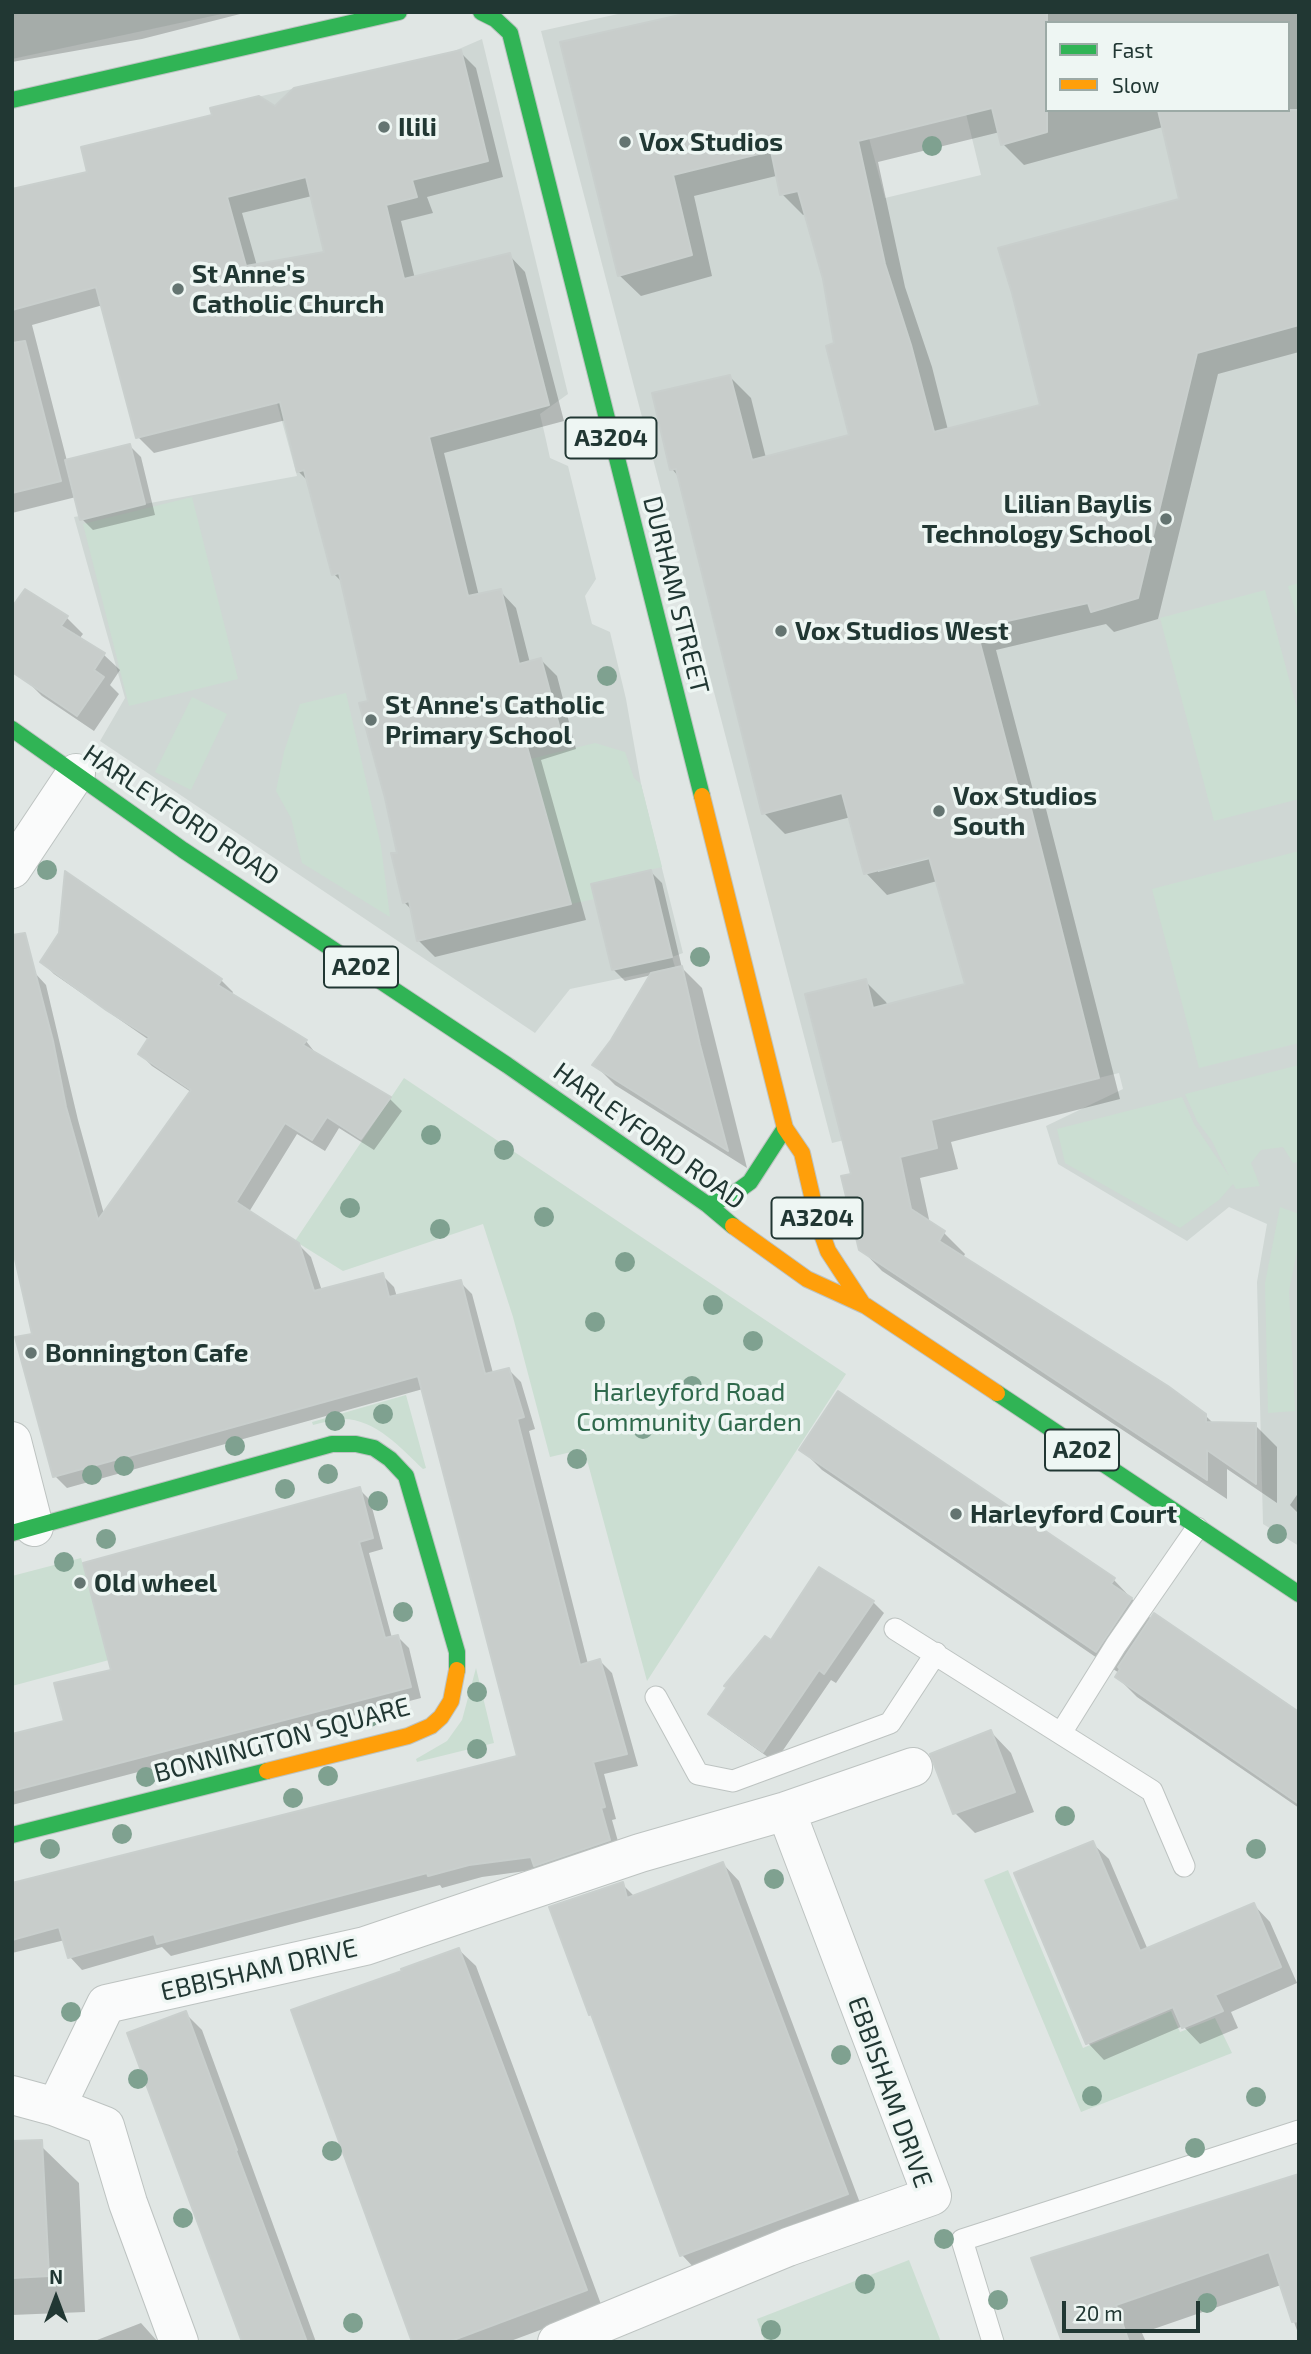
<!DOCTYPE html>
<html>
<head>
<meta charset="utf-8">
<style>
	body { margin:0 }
	#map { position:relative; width:1311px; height:2354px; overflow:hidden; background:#e0e6e4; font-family:"Exo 2",sans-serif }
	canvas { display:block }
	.frame { position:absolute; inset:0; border:14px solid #213733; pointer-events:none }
	.legend { position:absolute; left:1045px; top:21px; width:245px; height:91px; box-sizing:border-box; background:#eef6f3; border:2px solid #9caaa6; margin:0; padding:9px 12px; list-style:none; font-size:21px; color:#213733 }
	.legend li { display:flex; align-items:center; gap:14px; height:35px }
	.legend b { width:35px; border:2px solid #9caaa6 }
	.north { position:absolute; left:21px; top:2263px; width:70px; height:70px; -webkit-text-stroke:5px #eef6f3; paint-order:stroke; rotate:0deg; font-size:19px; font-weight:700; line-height:28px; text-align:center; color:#213733 }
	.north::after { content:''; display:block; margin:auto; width:24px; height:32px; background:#213733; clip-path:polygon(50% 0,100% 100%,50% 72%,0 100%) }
	.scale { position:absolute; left:1062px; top:2301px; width:138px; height:32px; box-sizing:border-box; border:4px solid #213733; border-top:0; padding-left:9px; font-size:21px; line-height:24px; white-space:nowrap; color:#213733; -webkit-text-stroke:5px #eef6f3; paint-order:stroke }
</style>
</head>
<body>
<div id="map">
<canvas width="1311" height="2354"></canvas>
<div class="frame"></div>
<ul class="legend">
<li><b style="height:9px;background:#30b455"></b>Fast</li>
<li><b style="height:9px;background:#ff9f0a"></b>Slow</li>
</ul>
<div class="north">N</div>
<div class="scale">20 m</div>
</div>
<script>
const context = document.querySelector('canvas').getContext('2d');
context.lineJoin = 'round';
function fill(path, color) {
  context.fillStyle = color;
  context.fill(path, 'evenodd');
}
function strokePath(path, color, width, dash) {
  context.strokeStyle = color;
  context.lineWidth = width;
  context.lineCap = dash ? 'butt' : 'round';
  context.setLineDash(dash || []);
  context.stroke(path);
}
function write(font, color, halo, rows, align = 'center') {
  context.font = font + ' "Exo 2",sans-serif';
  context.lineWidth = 7;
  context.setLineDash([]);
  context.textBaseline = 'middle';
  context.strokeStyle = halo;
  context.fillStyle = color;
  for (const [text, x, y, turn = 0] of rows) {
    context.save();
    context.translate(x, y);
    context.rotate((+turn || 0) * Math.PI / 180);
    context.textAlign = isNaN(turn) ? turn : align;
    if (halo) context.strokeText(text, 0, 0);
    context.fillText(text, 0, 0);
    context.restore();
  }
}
const built = new Path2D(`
	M 12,12 L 231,12 L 12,59 Z
	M 627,12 L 768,12 L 865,123 L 885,198 L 981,175 L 941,12 L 1299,12 L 1299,1546 L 1263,1524 L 1257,1282 L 1267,1224 L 1229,1207 L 1187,1241 L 1058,1164 L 1046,1126 L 1123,1089 L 1119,1073 L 832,1143 L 541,31 ZM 1047,23 L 1288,23 L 1288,110 L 1047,110 Z
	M 482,39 L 568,394 L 540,414 L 546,440 L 550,458 L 568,466 L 596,579 L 585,596 L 592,624 L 610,632 L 626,699 L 641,784 L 683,953 L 672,957 L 675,967 L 570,989 L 535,1033 L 100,741 L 125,698 L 74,517 L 297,476 L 266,363 L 213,146 L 219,144 L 210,108 L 452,52 Z`);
const green = new Path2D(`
	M 192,497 L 238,679 L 129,706 L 83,524 Z
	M 1299,583 L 1299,624 L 1288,586 Z
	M 1265,590 L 1299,716 L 1299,799 L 1214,821 L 1160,618 Z
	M 346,693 L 381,846 L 390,917 L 302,863 L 291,818 L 276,791 L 284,752 L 300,704 Z
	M 192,697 L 227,714 L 191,790 L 155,772 Z
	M 595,743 L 625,752 L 634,778 L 641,784 L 662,867 L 592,884 L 595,899 L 571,904 L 530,759 Z
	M 1299,851 L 1299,1043 L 1199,1068 L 1152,889 Z
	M 1299,1065 L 1299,1162 L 1293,1163 L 1283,1147 L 1261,1150 L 1251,1163 L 1260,1186 L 1236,1189 L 1233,1184 L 1219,1200 L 1180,1228 L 1065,1163 L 1057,1129 L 1182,1097 L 1194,1124 L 1229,1176 L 1212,1141 L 1197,1121 L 1185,1094 Z
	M 404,1078 L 846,1374 L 647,1681 L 584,1449 L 550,1457 L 513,1317 L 483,1224 L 343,1271 L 295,1241 Z
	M 1280,1207 L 1299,1214 L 1299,1241 L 1289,1291 L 1295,1411 L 1268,1413 L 1265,1283 Z
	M 406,1395 L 426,1468 L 423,1469 C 401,1448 374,1417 340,1419 C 331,1420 322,1423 313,1425 L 312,1422 Z
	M 81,1558 L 109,1660 L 12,1686 L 12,1576 Z
	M 476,1668 L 494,1743 L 417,1762 L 416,1759 L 447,1741 L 462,1720 Z
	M 1008,1870 L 1083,2048 L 1171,2011 L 1180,2032 L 1215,2018 L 1232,2053 L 1081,2112 L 984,1880 Z
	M 909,2260 L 941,2342 L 765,2342 L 757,2319 Z`);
const shadow = new Path2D(`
	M 12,12 L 248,12 L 142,39 L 12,62 Z
	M 820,12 L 1299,12 L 1299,352 L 1218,374 L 1158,619 L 1114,632 L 1106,624 L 996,650 L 1035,798 L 1046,809 L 1120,1099 L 951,1142 L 958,1169 L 920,1178 L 930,1224 L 944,1233 L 965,1254 L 963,1258 L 1205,1415 L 1214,1424 L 1255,1425 L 1277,1447 L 1277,1503 L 1227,1469 L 1227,1499 L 882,1271 L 861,1249 L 853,1176 L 865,981 L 886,1002 L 888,1006 L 967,985 L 937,881 L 887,895 L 866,873 L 851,817 L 785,834 L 764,813 L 679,477 L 672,469 L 730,377 L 751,398 L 766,458 L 852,436 L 824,279 L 806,214 L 803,215 L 782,194 L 776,176 L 694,196 L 712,276 L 641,296 L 619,275 L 562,44 ZM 1047,23 L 1288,23 L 1288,110 L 1047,110 ZM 1163,127 L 1181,200 L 1042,406 L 948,430 L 932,367 L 905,287 L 878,162 L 1000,132 L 1003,144 L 1024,165 ZM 937,853 L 938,857 L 878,872 L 878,869 Z
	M 460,52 L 476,68 L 503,177 L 427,197 L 433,213 L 401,221 L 415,279 L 509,255 L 525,272 L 564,421 L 444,453 L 479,596 L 500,591 L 516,608 L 530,663 L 541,660 L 557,676 L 576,749 L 541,760 L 586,920 L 435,957 L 419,941 L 413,911 L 404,902 L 399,855 L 371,703 L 343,583 L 334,574 L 309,482 L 298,471 L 286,420 L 154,453 L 138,437 L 103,305 L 32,325 L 67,461 L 130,446 L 141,457 L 155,515 L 93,530 L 82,519 L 76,497 L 12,513 L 12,191 L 90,174 L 275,108 ZM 312,196 L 327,253 L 257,266 L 242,213 Z
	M 67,618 L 83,634 L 79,639 L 103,654 L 120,670 L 110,685 L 119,694 L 94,731 L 42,696 L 28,682 L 12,671 Z
	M 651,872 L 662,883 L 682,968 L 702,988 L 747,1168 L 615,1085 L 595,1065 L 613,1041 L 652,975 L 625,981 L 614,970 Z
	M 42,962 L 221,980 L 233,992 L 231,995 L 306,1041 L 317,1055 L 390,1099 L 402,1111 L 374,1150 L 339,1128 L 325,1151 L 297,1134 L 249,1212 L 298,1244 L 311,1257 L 322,1291 L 382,1275 L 394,1287 L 397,1297 L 460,1282 L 472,1294 L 493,1373 L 509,1370 L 521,1382 L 535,1429 L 529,1431 L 588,1664 L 600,1661 L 612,1673 L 638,1766 L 604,1774 L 616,1819 L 612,1820 L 621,1852 L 540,1869 L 482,1877 L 442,1888 L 440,1885 L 171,1956 L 162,1947 L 82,1970 L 70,1957 L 65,1940 L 12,1953 L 12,1884 L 519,1757 L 423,1389 L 67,1488 L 55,1476 L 34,1335 L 35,973 L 46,985 L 78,1120 L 104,1214 L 191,1092 L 152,1066 L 140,1054 L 149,1040 L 54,974 Z
	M 801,1449 L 1113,1579 L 1152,1620 L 1299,1714 L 1299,1808 L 1137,1697 L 1117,1677 L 1119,1673 L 822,1470 Z
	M 359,1489 L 370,1500 L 383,1549 L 369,1553 L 392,1638 L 398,1637 L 409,1648 L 421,1698 L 12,1805 L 12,1735 L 203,1685 Z
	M 1299,1492 L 1299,1514 L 1290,1505 Z
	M 873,1602 L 884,1613 L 836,1683 L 831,1680 L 775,1762 L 721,1724 L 710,1713 L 771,1642 Z
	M 991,1732 L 1011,1753 L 1034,1812 L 975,1833 L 955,1813 Z
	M 1092,1843 L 1109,1859 L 1148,1950 L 1254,1905 L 1270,1922 L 1297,1983 L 1231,2012 L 1238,2028 L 1200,2044 L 1183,2026 L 1104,2060 L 1088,2043 Z
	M 723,1864 L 739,1881 L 863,2211 L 698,2272 L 682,2255 L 595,2018 L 591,2014 L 622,1884 L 635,1897 Z
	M 459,1950 L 476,1966 L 602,2307 L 508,2342 L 414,2342 L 404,1972 Z
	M 185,2013 L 202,2030 L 316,2342 L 244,2342 Z
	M 42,2147 L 79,2183 L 85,2312 L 12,2315 L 12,2148 Z
	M 1299,2176 L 1299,2336 L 1281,2285 L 1142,2333 L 1146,2342 L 1063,2342 Z
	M 141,2323 L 158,2342 L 92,2342 Z`);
const building = new Path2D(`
	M 693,12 L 1047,12 L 1047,132 L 1001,145 L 992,108 L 858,141 L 885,264 L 911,345 L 934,432 L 1040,405 L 1012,293 L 998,248 L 1179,199 L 1158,110 L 1299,110 L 1299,325 L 1197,353 L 1138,598 L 1091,612 L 1088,603 L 976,628 L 1018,787 L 1025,785 L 1099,1078 L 931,1120 L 937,1148 L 900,1157 L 911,1209 L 945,1231 L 939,1241 L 1168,1386 L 1206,1414 L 1206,1422 L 1256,1423 L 1256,1484 L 1207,1450 L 1207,1480 L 859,1250 L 841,1176 L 851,1174 L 805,994 L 866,979 L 873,1008 L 965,984 L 929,857 L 864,874 L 842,793 L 762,814 L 676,469 L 670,470 L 652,393 L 730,375 L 752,460 L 849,435 L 826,346 L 834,343 L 823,279 L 798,191 L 780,195 L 771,151 L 673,175 L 692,255 L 618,276 L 560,42 Z
	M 461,50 L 488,161 L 412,180 L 417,197 L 386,205 L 404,279 L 510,253 L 549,405 L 429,437 L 468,596 L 501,589 L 519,664 L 541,658 L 561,733 L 526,743 L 571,904 L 417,941 L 409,901 L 403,903 L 391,853 L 397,853 L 385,798 L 359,703 L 368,701 L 339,573 L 332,575 L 304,470 L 297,472 L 280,402 L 136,438 L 96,287 L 12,310 L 12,189 L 87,172 L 81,147 L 212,115 L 210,108 L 259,96 L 275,106 L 294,88 ZM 306,177 L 324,252 L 246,266 L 227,197 Z
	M 25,341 L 61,481 L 12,493 L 12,343 Z
	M 130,444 L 145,504 L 80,520 L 65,460 Z
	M 25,589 L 68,616 L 61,626 L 105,653 L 94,670 L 104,677 L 77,716 L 12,672 L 12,607 Z
	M 651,870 L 672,957 L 612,970 L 591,884 Z
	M 65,871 L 222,979 L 218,985 L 307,1040 L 303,1045 L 391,1097 L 361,1139 L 327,1117 L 312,1140 L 285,1123 L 236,1202 L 299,1243 L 314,1291 L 383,1273 L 389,1297 L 461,1280 L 485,1374 L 509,1368 L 524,1417 L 517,1419 L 580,1665 L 600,1659 L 627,1754 L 593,1762 L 605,1807 L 601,1808 L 610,1840 L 534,1866 L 531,1857 L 469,1865 L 428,1876 L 427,1873 L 157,1944 L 154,1934 L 68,1958 L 59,1927 L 12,1940 L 12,1883 L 517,1756 L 418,1376 L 53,1477 L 15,1337 L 32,1334 L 12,1246 L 12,935 L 25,933 L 53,1041 L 66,1107 L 98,1220 L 191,1090 L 138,1054 L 149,1037 L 106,1010 L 40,962 L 59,933 Z
	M 682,966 L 700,1045 L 728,1151 L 592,1065 L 611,1040 L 651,973 Z
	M 838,1391 L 1115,1578 L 1111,1584 L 1132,1598 L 1096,1652 L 799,1450 Z
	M 360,1487 L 373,1538 L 359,1542 L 385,1638 L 398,1635 L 411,1687 L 12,1791 L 12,1734 L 64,1721 L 54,1683 L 111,1670 L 83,1563 Z
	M 819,1567 L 874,1601 L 824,1674 L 819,1670 L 763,1752 L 708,1714 L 727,1687 L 724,1686 L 765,1636 L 771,1640 Z
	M 1154,1613 L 1299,1712 L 1299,1804 L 1115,1677 L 1120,1669 L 1118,1667 Z
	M 991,1730 L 1015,1792 L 953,1814 L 930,1754 Z
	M 1093,1841 L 1140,1951 L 1254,1903 L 1281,1967 L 1215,1995 L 1223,2011 L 1182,2028 L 1173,2007 L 1086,2044 L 1014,1873 Z
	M 723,1862 L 848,2194 L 680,2256 L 591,2014 L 589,2015 L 549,1907 L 623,1882 L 627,1898 Z
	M 459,1948 L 587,2290 L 448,2342 L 412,2342 L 291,2010 L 402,1971 L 401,1969 Z
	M 186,2011 L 237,2150 L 236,2151 L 307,2342 L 242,2342 L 127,2033 Z
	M 42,2140 L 49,2276 L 12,2278 L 12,2141 Z
	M 1299,2174 L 1299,2321 L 1292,2322 L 1269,2252 L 1116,2305 L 1129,2342 L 1062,2342 L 1031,2258 Z`);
const lane = new Path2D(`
	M 895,1629 L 1152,1791 L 1184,1866
	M 656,1697 L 698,1774 L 733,1781 L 890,1723 L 936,1653
	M 1061,1733 L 1116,1645 L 1197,1528
	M 993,2342 L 962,2240 L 1299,2131`);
const street = new Path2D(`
	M 12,869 L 76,773
	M 12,1441 L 34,1527
	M 12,2095 L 56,2107 L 105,2126 L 128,2203 L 179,2342
	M 56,2107 L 106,2004 L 365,1946 L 640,1853 L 786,1811 L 913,1767
	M 557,2342 L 788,2247 L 932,2196 L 786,1811`);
const fast = new Path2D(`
	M 481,12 L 495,19 L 510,33
	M 510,33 L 702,796
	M 12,100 L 399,12
	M 12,729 L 183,850 L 507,1065 L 708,1205 L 733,1226
	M 708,1205 L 732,1195 L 750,1182 L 785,1128
	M 997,1393 L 1299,1594
	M 12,1533 L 332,1444 L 356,1444 L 374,1448 L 390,1459 L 406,1476 L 457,1652 L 457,1670
	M 12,1835 L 267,1771`);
const slow = new Path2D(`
	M 702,796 L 785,1128 L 802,1153 L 819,1226 L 828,1251 L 862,1303
	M 733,1226 L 807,1279 L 866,1306 L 997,1393
	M 267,1771 L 408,1736 L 431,1726 L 441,1717 L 451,1701 L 457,1670`);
const trees = [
	[932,146],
	[607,676],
	[47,870],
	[700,957],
	[431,1135],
	[504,1150],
	[350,1208],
	[544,1217],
	[440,1229],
	[625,1262],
	[713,1305],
	[595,1322],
	[753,1341],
	[692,1386],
	[383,1414],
	[335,1421],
	[643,1429],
	[235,1446],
	[577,1459],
	[124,1466],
	[328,1474],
	[92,1475],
	[285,1489],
	[378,1501],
	[1277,1534],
	[106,1539],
	[64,1562],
	[403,1612],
	[477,1692],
	[370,1717],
	[477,1749],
	[222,1757],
	[328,1776],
	[146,1777],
	[293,1798],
	[1065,1816],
	[122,1834],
	[50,1849],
	[1256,1849],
	[774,1879],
	[71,2012],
	[841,2055],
	[138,2079],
	[1092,2096],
	[1256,2097],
	[1195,2148],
	[332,2151],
	[183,2218],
	[944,2239],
	[865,2284],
	[998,2300],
	[1207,2303],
	[353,2323],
	[771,2330]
];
const markers = [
	[384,127,7,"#647471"],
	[625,142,7,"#647471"],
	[178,289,7,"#647471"],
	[1166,519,7,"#647471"],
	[781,631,7,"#647471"],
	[371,720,7,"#647471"],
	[939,811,7,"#647471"],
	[31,1353,7,"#647471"],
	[956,1514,7,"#647471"],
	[80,1583,7,"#647471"]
];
const shields = [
	[611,438,91],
	[361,967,74],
	[817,1218,91],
	[1082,1450,74]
];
const shieldNames = [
	["A3204",611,438],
	["A202",361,967],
	["A3204",817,1218],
	["A202",1082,1450]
];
const poiNames = [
	["Ilili",398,127],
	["Vox Studios",639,142],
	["St Anne's",192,274],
	["Catholic Church",192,304],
	["Lilian Baylis",1152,504,"right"],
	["Technology School",1152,534,"right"],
	["Vox Studios West",795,631],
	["St Anne's Catholic",385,705],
	["Primary School",385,735],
	["Vox Studios",953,796],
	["South",953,826],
	["Bonnington Cafe",45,1353],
	["Harleyford Court",970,1514],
	["Old wheel",94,1583]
];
const streetNames = [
	["DURHAM STREET",676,595,76],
	["HARLEYFORD ROAD",181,815,34],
	["HARLEYFORD ROAD",649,1136,36],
	["BONNINGTON SQUARE",282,1740,-15],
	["EBBISHAM DRIVE",259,1970,-13],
	["EBBISHAM DRIVE",890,2092,70]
];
const parkNames = [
	["Harleyford Road",689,1392],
	["Community Garden",689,1422]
];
fill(built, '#cfd7d4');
fill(green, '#cbded2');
fill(shadow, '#0003');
fill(building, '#c8cdcb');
strokePath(building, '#c9cfcd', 2);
strokePath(lane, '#bdc3c1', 23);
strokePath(street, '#bdc3c1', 40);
strokePath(fast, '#bdc3c2', 18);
strokePath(slow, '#bdc3c2', 18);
strokePath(lane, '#fafbfb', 21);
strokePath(street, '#fafbfb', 38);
strokePath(fast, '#30b455', 16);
strokePath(slow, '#ff9f0a', 16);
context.fillStyle = '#7fa190';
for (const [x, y] of trees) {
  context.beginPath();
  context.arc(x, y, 10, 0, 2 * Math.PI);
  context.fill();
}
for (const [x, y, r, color] of markers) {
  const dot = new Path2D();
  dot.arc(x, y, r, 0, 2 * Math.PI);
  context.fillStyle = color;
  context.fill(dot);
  strokePath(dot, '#eef6f3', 2.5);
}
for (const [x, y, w] of shields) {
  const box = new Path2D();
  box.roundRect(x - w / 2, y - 20.5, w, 41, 5);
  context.fillStyle = '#eef6f3';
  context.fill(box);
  strokePath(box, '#213733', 2);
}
write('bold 24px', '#213733', null, shieldNames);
write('bold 26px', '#213733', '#eef6f3', poiNames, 'left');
write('26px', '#213733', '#eef6f3', streetNames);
write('26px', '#2f694c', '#eef6f3', parkNames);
</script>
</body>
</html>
